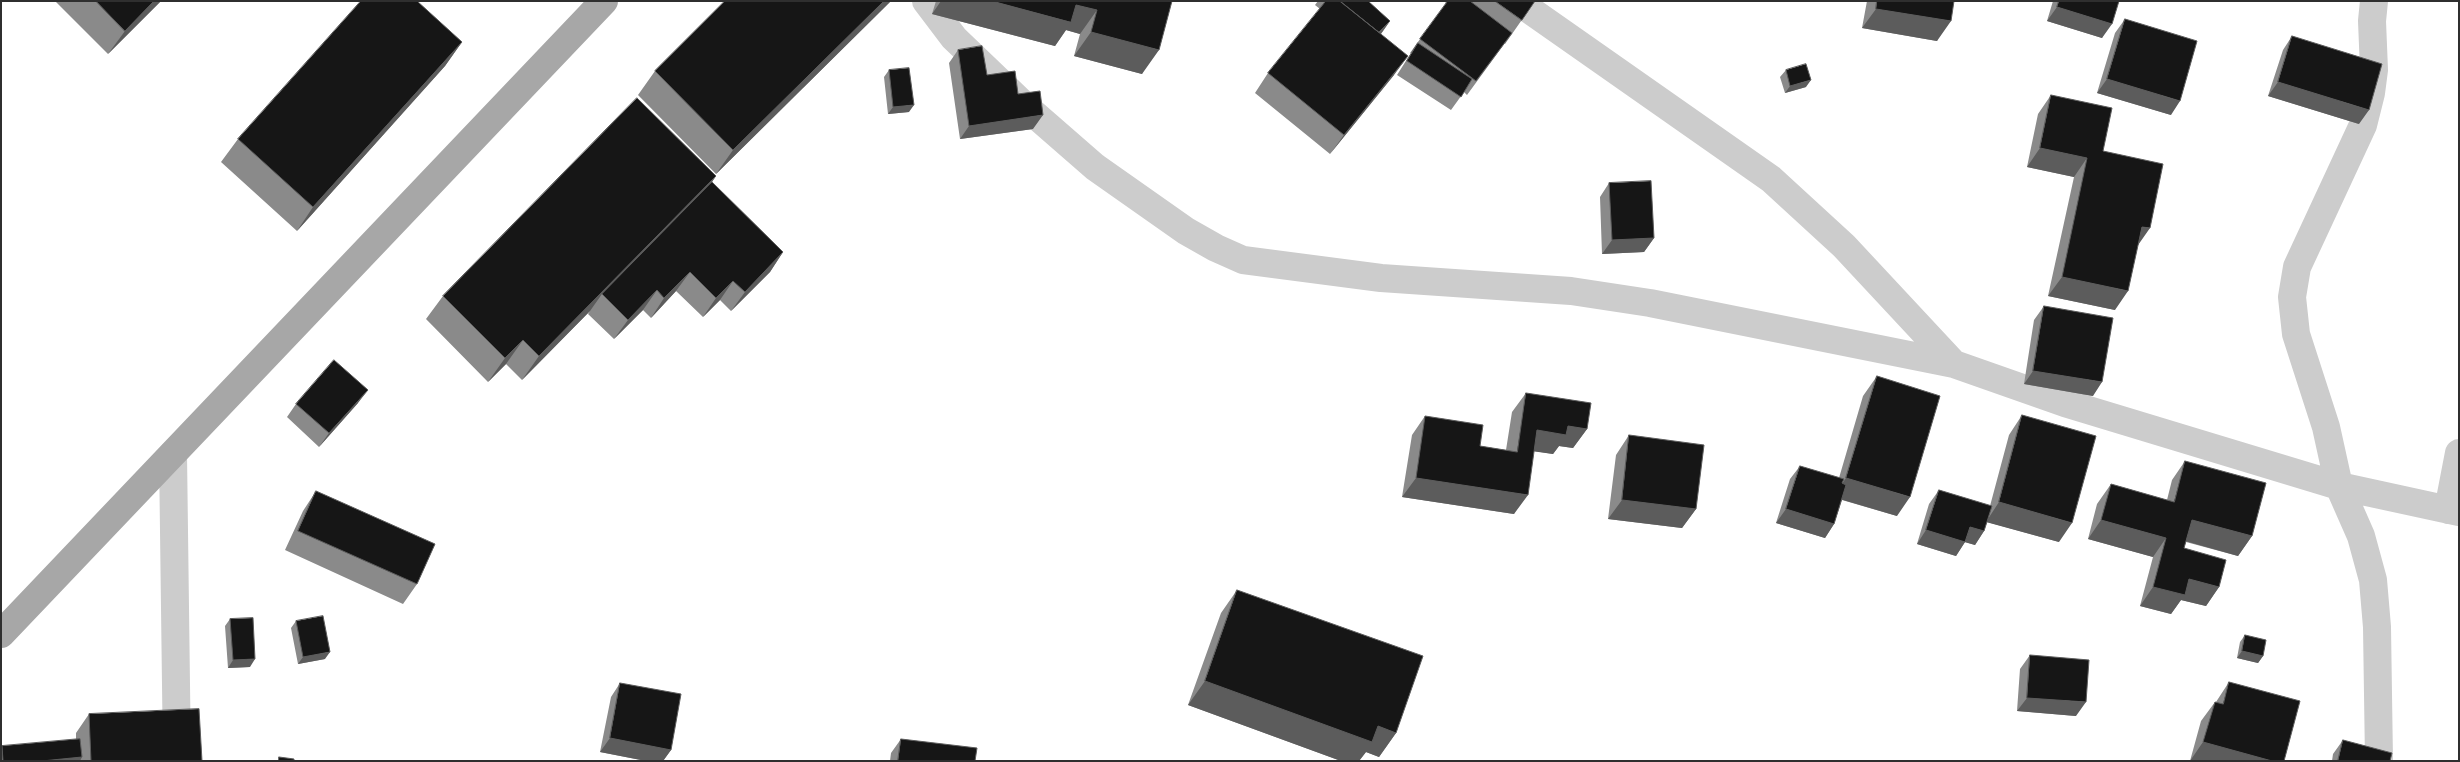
<!DOCTYPE html>
<html>
<head>
<meta charset="utf-8">
<style>
	body { margin:0 }
	#map { position:relative; width:2460px; height:762px; overflow:hidden; background:#fff; font-family:Rubik,sans-serif }
	canvas { display:block }
	.frame { position:absolute; inset:0; border:2px solid #2f2f2f; pointer-events:none }
</style>
</head>
<body>
<div id="map">
<canvas width="2460" height="762"></canvas>
<div class="frame"></div>
</div>
<script>
const context = document.querySelector('canvas').getContext('2d');
context.lineJoin = 'round';
function strokePath(path, color, width, dash) {
  context.strokeStyle = color;
  context.lineWidth = width;
  context.lineCap = dash ? 'butt' : 'round';
  context.setLineDash(dash || []);
  context.stroke(path);
}
function fill(path, color) {
  context.fillStyle = color;
  context.fill(path, 'evenodd');
}
const minor = new Path2D(`
	M 926,1 L 954,38 L 1025,106 L 1095,167 L 1186,231 L 1216,248 L 1243,260 L 1381,278 L 1571,291 L 1650,303 L 1954,364
	M 1517,1 L 1771,179 L 1844,246 L 1954,364 L 2065,403 L 2339,486 L 2459,512
	M 2374,1 L 2372,21 L 2374,70 L 2371,93 L 2363,125 L 2297,267 L 2292,297 L 2296,334 L 2326,427 L 2339,486 L 2361,536 L 2373,580 L 2377,627 L 2379,761
	M 173,454 L 177,761
	M 2448,510 L 2459,453`);
const major = new Path2D(`
	M 1,634 L 604,1`);
const wall = new Path2D(`
	M 55,1 L 161,1 L 108,54 Z
	M 725,1 L 891,1 L 716,174 L 638,95 L 655,71 Z
	M 936,1 L 1172,1 L 1142,74 L 1074,56 L 1080,34 L 1066,30 L 1055,46 L 932,14 Z
	M 1318,1 L 1368,1 L 1390,21 L 1381,34 L 1394,75 L 1330,154 L 1255,93 L 1268,73 L 1320,9 L 1315,5 Z
	M 1444,1 L 1535,1 L 1505,44 L 1505,43 L 1467,95 L 1464,92 L 1451,110 L 1397,75 L 1411,53 L 1410,53 L 1446,3 Z
	M 1867,1 L 1954,1 L 1937,41 L 1862,28 Z
	M 2053,1 L 2119,1 L 2102,38 L 2047,21 Z
	M 2125,19 L 2171,115 L 2097,93 L 2115,33 Z
	M 2292,36 L 2359,124 L 2268,96 L 2283,50 Z
	M 462,42 L 445,66 L 297,231 L 221,162 L 238,139 Z
	M 958,50 L 987,75 L 1018,94 L 1033,129 L 960,139 L 949,63 Z
	M 889,70 L 909,112 L 888,114 L 884,77 Z
	M 1786,70 L 1806,87 L 1785,93 L 1780,77 Z
	M 2051,95 L 2103,151 L 2115,310 L 2048,296 L 2074,177 L 2027,167 L 2038,114 Z
	M 716,176 L 712,182 L 783,252 L 770,272 L 731,311 L 720,300 L 703,317 L 676,291 L 651,318 L 643,310 L 614,339 L 588,314 L 590,311 L 522,380 L 506,364 L 488,382 L 426,319 L 443,296 Z
	M 1609,183 L 1654,238 L 1644,252 L 1602,254 L 1600,197 Z
	M 2044,306 L 2093,396 L 2024,384 L 2034,320 Z
	M 1877,376 L 1897,516 L 1842,500 L 1834,524 L 1825,538 L 1776,523 L 1790,479 L 1800,466 L 1839,478 L 1863,396 Z
	M 1526,393 L 1587,429 L 1573,448 L 1559,446 L 1553,454 L 1534,451 L 1514,514 L 1402,497 L 1412,435 L 1425,416 L 1480,446 L 1506,450 L 1512,412 Z
	M 358,403 L 319,447 L 287,417 L 296,404 Z
	M 2022,415 L 2059,542 L 1987,522 L 1984,531 L 1975,545 L 1965,542 L 1956,556 L 1917,544 L 1929,504 L 1939,490 L 1990,506 L 2009,435 Z
	M 1629,435 L 1696,509 L 1682,528 L 1608,519 L 1616,455 Z
	M 2185,461 L 2252,536 L 2238,556 L 2186,542 L 2184,548 L 2219,587 L 2206,606 L 2181,600 L 2171,614 L 2140,606 L 2153,557 L 2088,539 L 2097,504 L 2111,484 L 2167,500 L 2172,480 Z
	M 316,491 L 417,584 L 403,604 L 285,550 L 303,511 Z
	M 1237,590 L 1396,733 L 1379,757 L 1366,752 L 1359,761 L 1341,761 L 1188,705 L 1221,613 Z
	M 230,619 L 250,667 L 228,668 L 225,626 Z
	M 296,621 L 325,659 L 298,664 L 291,628 Z
	M 2245,635 L 2263,656 L 2258,663 L 2237,658 L 2240,642 Z
	M 2030,655 L 2076,716 L 2017,711 L 2020,669 Z
	M 2229,682 L 2284,761 L 2190,761 L 2201,721 L 2215,702 L 2216,702 Z
	M 620,683 L 671,750 L 663,761 L 646,761 L 600,752 L 611,697 Z
	M 89,714 L 202,761 L 1,761 L 1,747 L 2,746 L 76,739 L 76,733 Z
	M 901,739 L 975,761 L 890,761 L 891,753 Z
	M 2343,740 L 2390,761 L 2332,761 L 2333,754 Z`);
const shadedWall = new Path2D(`
	M 154,1 L 161,1 L 108,54 L 125,31 Z
	M 884,1 L 891,1 L 716,174 L 733,150 Z
	M 941,1 L 992,1 L 1076,5 L 1097,10 L 1080,34 L 1066,30 L 1055,46 L 932,14 Z
	M 2057,7 L 2112,24 L 2102,38 L 2047,21 Z
	M 1876,9 L 1951,21 L 1937,41 L 1862,28 Z
	M 1390,21 L 1380,35 L 1375,37 Z
	M 1091,32 L 1159,50 L 1142,74 L 1074,56 Z
	M 462,42 L 445,66 L 297,231 L 313,207 Z
	M 1408,56 L 1394,75 L 1330,154 L 1344,135 Z
	M 2107,79 L 2180,101 L 2171,115 L 2097,93 Z
	M 1811,80 L 1806,87 L 1785,93 L 1790,86 Z
	M 2278,82 L 2369,110 L 2359,124 L 2268,96 Z
	M 914,105 L 909,112 L 888,114 L 893,107 Z
	M 1043,115 L 1033,129 L 960,139 L 969,126 Z
	M 2040,148 L 2087,158 L 2074,177 L 2027,167 Z
	M 716,176 L 699,200 L 602,294 L 590,311 L 522,380 L 539,356 Z
	M 2142,227 L 2150,228 L 2136,248 Z
	M 1654,238 L 1644,252 L 1602,254 L 1612,240 Z
	M 783,252 L 770,272 L 731,311 L 745,292 Z
	M 690,272 L 676,291 L 651,318 L 664,298 Z
	M 2062,277 L 2128,291 L 2115,310 L 2048,296 Z
	M 733,281 L 720,300 L 703,317 L 716,298 Z
	M 657,290 L 643,310 L 614,339 L 628,320 Z
	M 523,340 L 506,364 L 488,382 L 505,358 Z
	M 2033,371 L 2102,382 L 2093,396 L 2024,384 Z
	M 368,390 L 358,403 L 319,447 L 329,433 Z
	M 1568,426 L 1587,429 L 1573,448 L 1559,446 L 1553,454 L 1524,450 L 1537,430 Z
	M 1416,478 L 1528,495 L 1514,514 L 1402,497 Z
	M 1846,478 L 1910,497 L 1897,516 L 1833,497 Z
	M 1622,500 L 1696,509 L 1682,528 L 1608,519 Z
	M 1999,502 L 2072,523 L 2059,542 L 1986,522 Z
	M 1786,509 L 1834,524 L 1825,538 L 1776,523 Z
	M 2101,520 L 2166,538 L 2153,557 L 2088,539 Z
	M 2192,520 L 2252,536 L 2238,556 L 2178,539 Z
	M 1970,527 L 1984,531 L 1975,545 L 1961,541 Z
	M 1926,530 L 1965,542 L 1956,556 L 1917,544 Z
	M 2189,579 L 2219,587 L 2206,606 L 2181,600 L 2171,614 L 2140,606 L 2153,587 Z
	M 2242,651 L 2263,656 L 2258,663 L 2237,658 Z
	M 330,652 L 325,659 L 298,664 L 303,657 Z
	M 255,659 L 250,667 L 228,668 L 233,660 Z
	M 1205,681 L 1378,726 L 1396,733 L 1379,757 L 1366,752 L 1359,761 L 1341,761 L 1188,705 Z
	M 2027,698 L 2086,702 L 2076,716 L 2017,711 Z
	M 610,738 L 671,750 L 663,761 L 646,761 L 600,752 Z
	M 2203,742 L 2272,761 L 2190,761 Z
	M 82,757 L 80,761 L 42,761 Z`);
const building = new Path2D(`
	M 96,1 L 154,1 L 125,31 Z
	M 361,1 L 417,1 L 462,42 L 313,207 L 238,139 Z
	M 725,1 L 884,1 L 733,150 L 655,71 Z
	M 992,1 L 1172,1 L 1159,50 L 1091,32 L 1097,10 L 1076,5 L 1071,22 Z
	M 1326,1 L 1340,1 L 1408,56 L 1344,135 L 1268,73 Z
	M 1340,1 L 1368,1 L 1390,21 L 1379,32 Z
	M 1448,1 L 1470,1 L 1512,33 L 1476,81 L 1420,39 Z
	M 1495,1 L 1535,1 L 1522,20 Z
	M 1877,1 L 1954,1 L 1951,21 L 1876,9 Z
	M 2059,1 L 2119,1 L 2112,24 L 2057,7 Z
	M 2125,19 L 2197,41 L 2180,101 L 2107,79 Z
	M 2292,36 L 2382,64 L 2369,110 L 2278,82 Z
	M 1418,43 L 1472,79 L 1461,97 L 1407,61 Z
	M 982,46 L 987,75 L 1015,71 L 1018,94 L 1040,91 L 1043,115 L 969,126 L 958,50 Z
	M 1806,64 L 1811,80 L 1790,86 L 1786,70 Z
	M 909,68 L 914,105 L 893,107 L 889,70 Z
	M 2051,95 L 2112,108 L 2103,151 L 2163,164 L 2150,228 L 2142,227 L 2128,291 L 2062,277 L 2087,158 L 2040,148 Z
	M 637,98 L 716,176 L 539,356 L 523,340 L 505,358 L 443,296 Z
	M 1651,181 L 1654,238 L 1612,240 L 1609,183 Z
	M 712,182 L 783,252 L 745,292 L 733,281 L 716,298 L 690,272 L 664,298 L 657,290 L 628,320 L 602,294 Z
	M 2044,306 L 2113,318 L 2102,382 L 2033,371 Z
	M 334,360 L 368,390 L 329,433 L 296,404 Z
	M 1877,376 L 1940,396 L 1910,497 L 1846,478 Z
	M 1526,393 L 1591,403 L 1587,429 L 1568,426 L 1566,435 L 1537,430 L 1528,495 L 1416,478 L 1425,416 L 1483,425 L 1480,446 L 1517,452 Z
	M 2022,415 L 2096,436 L 2072,523 L 1999,502 Z
	M 1629,435 L 1704,445 L 1696,509 L 1622,500 Z
	M 2185,461 L 2266,483 L 2252,536 L 2192,520 L 2184,548 L 2226,560 L 2219,587 L 2189,579 L 2185,595 L 2153,587 L 2166,538 L 2101,520 L 2111,484 L 2174,502 Z
	M 1800,466 L 1844,479 L 1842,483 L 1846,485 L 1834,524 L 1786,509 Z
	M 1939,490 L 1992,506 L 1984,531 L 1970,527 L 1965,542 L 1926,530 Z
	M 316,491 L 435,544 L 417,584 L 298,531 Z
	M 1237,590 L 1423,656 L 1396,733 L 1378,726 L 1372,742 L 1205,681 Z
	M 323,616 L 330,652 L 303,657 L 296,621 Z
	M 253,618 L 255,659 L 233,660 L 230,619 Z
	M 2245,635 L 2266,640 L 2263,656 L 2242,651 Z
	M 2030,655 L 2089,660 L 2086,702 L 2027,698 Z
	M 2229,682 L 2300,701 L 2284,761 L 2272,761 L 2203,742 L 2215,702 L 2223,704 Z
	M 620,683 L 681,694 L 671,750 L 610,738 Z
	M 199,709 L 202,761 L 91,761 L 89,714 Z
	M 80,739 L 82,757 L 42,761 L 3,761 L 2,746 Z
	M 901,739 L 977,748 L 975,761 L 898,761 Z
	M 2343,740 L 2392,753 L 2390,761 L 2338,761 Z
	M 279,757 L 294,759 L 294,761 L 279,761 Z`);
strokePath(minor, '#ccc', 28);
strokePath(major, '#a7a7a7', 28);
fill(wall, '#8a8a8a');
fill(shadedWall, '#5c5c5c');
fill(building, '#161616');
strokePath(building, '#5c5c5c', 1);
</script>
</body>
</html>
